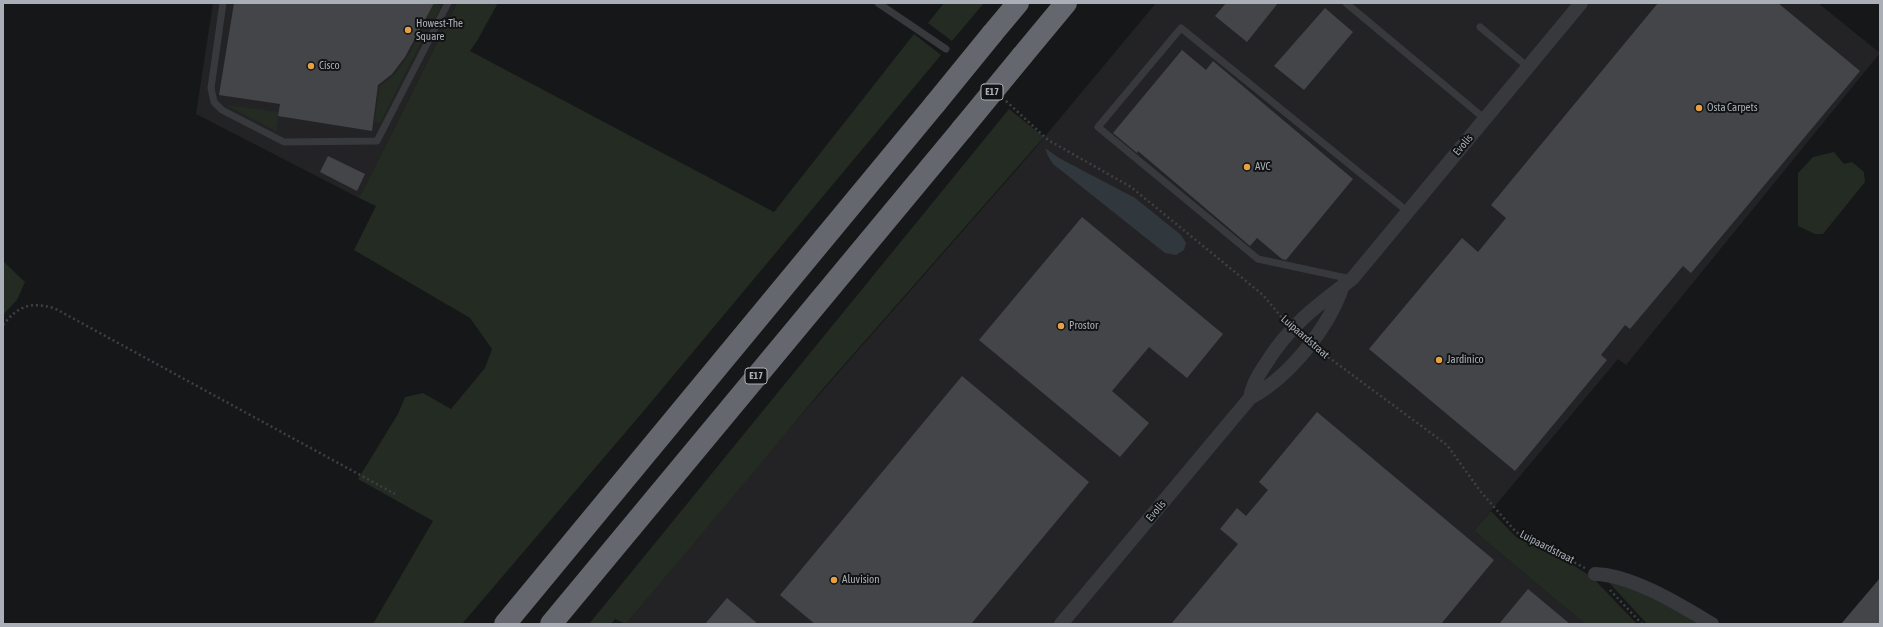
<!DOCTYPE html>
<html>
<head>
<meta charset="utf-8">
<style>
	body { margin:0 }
	#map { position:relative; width:1883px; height:627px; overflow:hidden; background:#161718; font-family:"Asap Condensed",sans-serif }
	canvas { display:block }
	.frame { position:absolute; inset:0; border:4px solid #aaafb7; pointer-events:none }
</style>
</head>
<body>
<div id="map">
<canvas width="1883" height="627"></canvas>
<div class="frame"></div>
</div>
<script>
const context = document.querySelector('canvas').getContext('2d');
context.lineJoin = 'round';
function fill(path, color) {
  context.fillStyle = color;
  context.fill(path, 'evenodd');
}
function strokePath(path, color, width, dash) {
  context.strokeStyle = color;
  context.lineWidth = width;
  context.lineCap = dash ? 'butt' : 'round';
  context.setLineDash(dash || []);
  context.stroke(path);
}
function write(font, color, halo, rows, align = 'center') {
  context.font = font + ' "Asap Condensed",sans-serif';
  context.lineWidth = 4;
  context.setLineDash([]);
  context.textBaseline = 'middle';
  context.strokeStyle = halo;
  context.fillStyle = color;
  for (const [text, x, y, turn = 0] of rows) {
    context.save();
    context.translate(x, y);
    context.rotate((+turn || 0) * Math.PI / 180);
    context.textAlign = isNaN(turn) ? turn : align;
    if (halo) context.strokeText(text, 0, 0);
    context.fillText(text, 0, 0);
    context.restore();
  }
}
const built = new Path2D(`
	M 213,3 L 457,3 L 359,198 L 196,114 Z
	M 1156,3 L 1818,3 L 1880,53 L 1626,365 L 1618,359 L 1474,531 L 1585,624 L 626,624 L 766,455 L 1026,159 Z`);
const green = new Path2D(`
	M 427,3 L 433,6 L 434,3 L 441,6 L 434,21 L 428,17 L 414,14 Z
	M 457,3 L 498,3 L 477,41 L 470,51 L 774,212 L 914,34 L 941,55 L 642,413 L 462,624 L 373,624 L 433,521 L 358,479 L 398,414 L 405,397 L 423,393 L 451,409 L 485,368 L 492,349 L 470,318 L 354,250 L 376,206 L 359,198 Z
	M 944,3 L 984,3 L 952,41 L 928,23 Z
	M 421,33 L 425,34 L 380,123 L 374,122 L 380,86 C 400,74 409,53 421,33 Z
	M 226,105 L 279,112 L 276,131 Z
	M 1009,109 L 1044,137 L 821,391 L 626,624 L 615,619 L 611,624 L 589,624 Z
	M 1834,152 L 1844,164 L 1852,162 L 1864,172 L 1865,182 L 1823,234 L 1815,234 L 1798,226 L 1798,173 L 1813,157 Z
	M 3,261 L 25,282 L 17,300 L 3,315 Z
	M 1491,511 L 1516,537 L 1568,562 L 1592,577 L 1637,624 L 1585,624 L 1474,531 Z
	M 1604,577 L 1614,580 L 1705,624 L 1647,624 Z`);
const water = new Path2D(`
	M 1045,148 L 1059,158 L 1135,198 L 1181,235 L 1186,243 L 1184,250 L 1176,255 L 1165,253 L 1053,164 L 1048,156 Z`);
const building = new Path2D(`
	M 234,3 L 434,3 L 405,57 L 392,74 L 378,85 L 372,131 L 278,116 L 280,104 L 219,95 Z
	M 1226,3 L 1278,3 L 1247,42 L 1215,16 Z
	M 1658,3 L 1778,3 L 1860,71 L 1691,273 L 1683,266 L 1630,329 L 1625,325 L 1601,355 L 1607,360 L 1515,471 L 1369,349 L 1462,238 L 1478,252 L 1506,218 L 1491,205 Z
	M 1325,8 L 1353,32 L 1304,90 L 1274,66 Z
	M 1182,50 L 1206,70 L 1213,61 L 1353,179 L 1286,260 L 1282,259 L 1257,238 L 1250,246 L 1138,151 L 1137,153 L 1113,133 Z
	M 328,156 L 365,174 L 357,191 L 320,172 Z
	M 1082,217 L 1223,334 L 1187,378 L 1149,347 L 1112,391 L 1149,423 L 1120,457 L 979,340 Z
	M 962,376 L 1089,482 L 971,624 L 815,624 L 780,595 Z
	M 1317,412 L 1494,560 L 1441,624 L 1171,624 L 1238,544 L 1220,529 L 1237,508 L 1246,516 L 1268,490 L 1259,482 Z
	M 1880,578 L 1880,624 L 1841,624 Z
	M 1528,589 L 1570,624 L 1499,624 Z
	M 727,598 L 758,624 L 705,624 Z`);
const path = new Path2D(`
	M 1006,101 L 1048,140 L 1131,187 L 1263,295 L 1283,319
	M 3,325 C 19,305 30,302 54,308 L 395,494
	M 1320,351 L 1447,445 L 1481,492 L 1516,532 L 1585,568
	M 1610,590 L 1642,624`);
const service = new Path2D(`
	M 223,3 L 211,88 L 214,102 L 222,110 L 284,142 L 377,141 L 448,3
	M 878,3 L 946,49
	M 1346,3 L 1485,119
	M 1480,27 L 1528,67
	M 1351,279 L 1258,259 L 1098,127 L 1181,28 L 1407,211`);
const minor = new Path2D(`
	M 1250,398 C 1252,385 1258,376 1265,365 C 1289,326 1316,306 1352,279 L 1581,3
	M 1595,574 C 1632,575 1680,605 1712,624
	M 1061,624 L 1250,398 C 1289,377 1329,328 1343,285`);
const motorway = new Path2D(`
	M 992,34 L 1018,3
	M 1022,56 L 1066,3
	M 505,624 L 935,104
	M 551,624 L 962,129`);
const motorwayBridge = new Path2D(`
	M 935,104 L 992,34
	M 962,129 L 1022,56`);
const markers = [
	[408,30,4,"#e4a043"],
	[311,66,4,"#e4a043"],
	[1699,108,4,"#e4a043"],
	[1247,167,4,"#e4a043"],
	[1061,326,4,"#e4a043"],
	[1439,360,4,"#e4a043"],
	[834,580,4,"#e4a043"]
];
const shields = [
	[992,92,22],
	[756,376,22]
];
const shieldNames = [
	["E17",992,92],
	["E17",756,376]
];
const poiNames = [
	["Howest-The",416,24],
	["Square",416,37],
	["Cisco",319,66],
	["Osta Carpets",1707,108],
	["AVC",1255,167],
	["Prostor",1069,326],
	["Jardinico",1447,360],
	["Aluvision",842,580]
];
const streetNames = [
	["Evolis",1463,145,-50],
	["Luipaardstraat",1305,337,41],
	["Evolis",1156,511,-50],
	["Luipaardstraat",1547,547,27]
];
fill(built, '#232325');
fill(green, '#232b23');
fill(water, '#30383d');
fill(building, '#444548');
strokePath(path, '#3e4044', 2.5, [2, 3]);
strokePath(service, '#38393d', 7);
strokePath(minor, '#38393d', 14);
strokePath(motorway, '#64676d', 22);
strokePath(motorwayBridge, '#64676d', 22);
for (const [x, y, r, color] of markers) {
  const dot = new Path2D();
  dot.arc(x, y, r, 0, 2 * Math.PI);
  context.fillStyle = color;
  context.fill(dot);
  strokePath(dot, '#111213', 1.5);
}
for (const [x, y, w] of shields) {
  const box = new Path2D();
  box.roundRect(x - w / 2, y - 8, w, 16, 3);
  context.fillStyle = '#111213';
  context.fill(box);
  strokePath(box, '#aaafb7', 1);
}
write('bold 10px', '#aaafb7', null, shieldNames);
write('11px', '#aaafb7', '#111213', poiNames, 'left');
write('11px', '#aaafb7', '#111213', streetNames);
</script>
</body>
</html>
